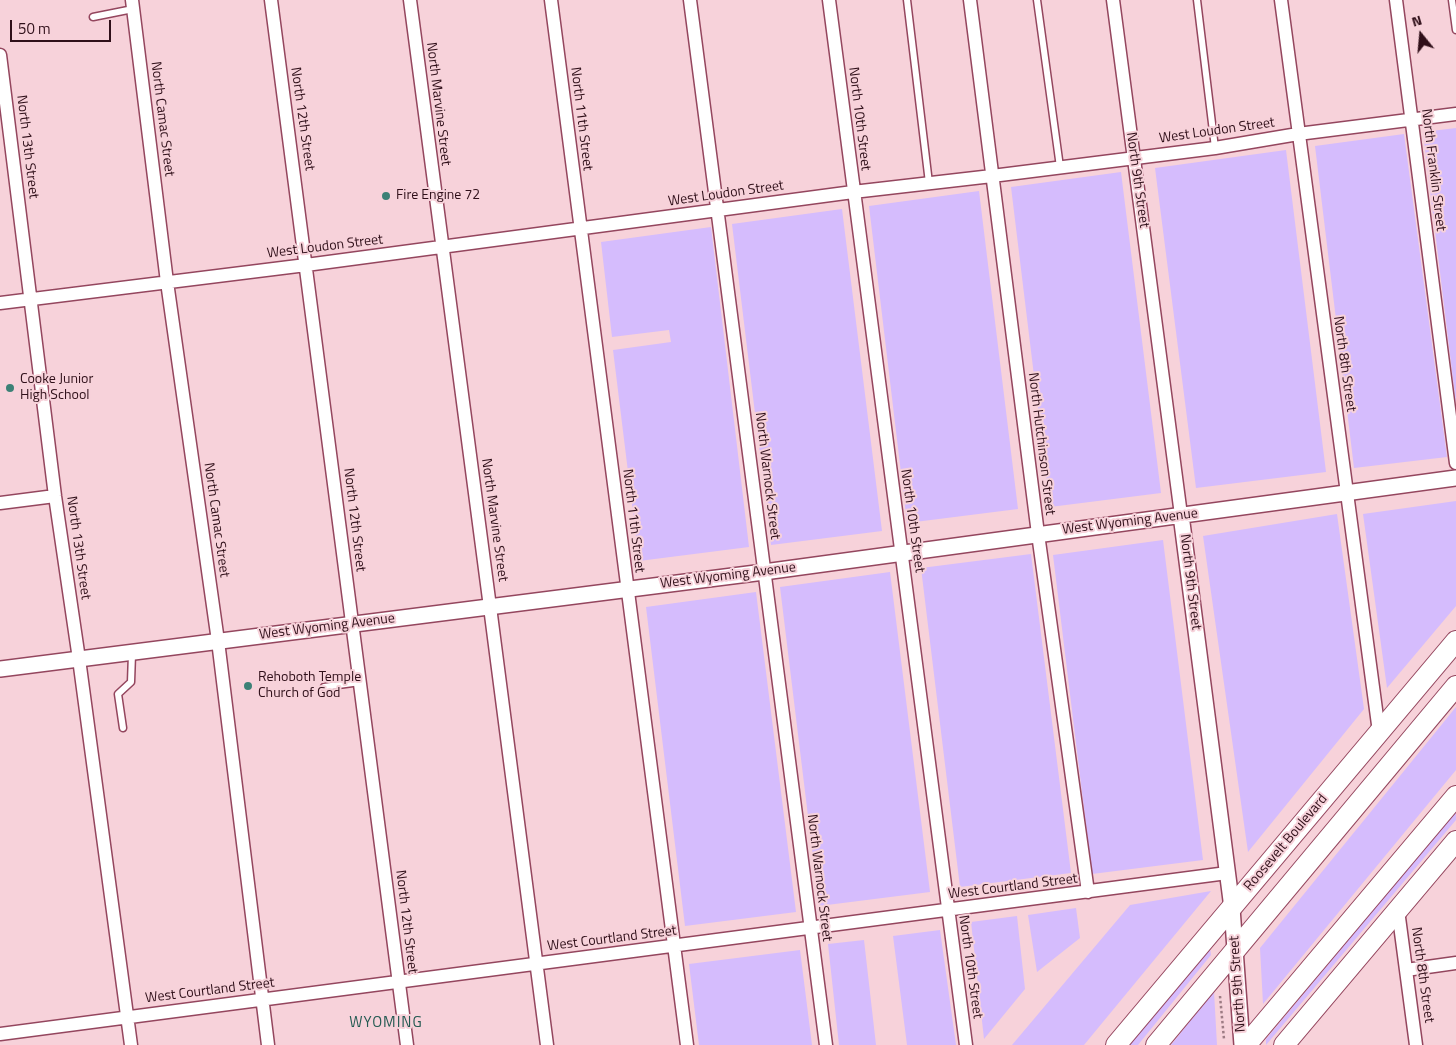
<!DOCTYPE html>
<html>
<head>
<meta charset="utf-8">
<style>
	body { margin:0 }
	#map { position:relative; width:1456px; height:1045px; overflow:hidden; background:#f7d2da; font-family:"Titillium Web",sans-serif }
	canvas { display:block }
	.north { position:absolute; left:1396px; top:10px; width:50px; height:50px; -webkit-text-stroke:4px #f7d2da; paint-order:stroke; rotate:343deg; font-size:14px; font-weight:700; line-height:20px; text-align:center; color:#2f0f19 }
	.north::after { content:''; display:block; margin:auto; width:18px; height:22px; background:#2f0f19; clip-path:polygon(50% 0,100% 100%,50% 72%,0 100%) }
	.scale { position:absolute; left:10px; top:20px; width:101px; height:22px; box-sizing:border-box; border:2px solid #2f0f19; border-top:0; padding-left:6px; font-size:15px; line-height:18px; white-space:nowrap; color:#2f0f19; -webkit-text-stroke:4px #f7d2da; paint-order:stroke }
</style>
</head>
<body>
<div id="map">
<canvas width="1456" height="1045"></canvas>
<div class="north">N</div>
<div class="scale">50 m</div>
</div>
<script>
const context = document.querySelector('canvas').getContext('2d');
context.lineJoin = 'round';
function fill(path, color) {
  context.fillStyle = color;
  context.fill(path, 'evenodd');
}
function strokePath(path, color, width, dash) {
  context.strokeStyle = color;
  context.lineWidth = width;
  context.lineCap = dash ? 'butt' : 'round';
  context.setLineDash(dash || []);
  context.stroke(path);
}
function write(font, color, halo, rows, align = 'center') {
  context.font = font + ' "Titillium Web",sans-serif';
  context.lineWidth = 4;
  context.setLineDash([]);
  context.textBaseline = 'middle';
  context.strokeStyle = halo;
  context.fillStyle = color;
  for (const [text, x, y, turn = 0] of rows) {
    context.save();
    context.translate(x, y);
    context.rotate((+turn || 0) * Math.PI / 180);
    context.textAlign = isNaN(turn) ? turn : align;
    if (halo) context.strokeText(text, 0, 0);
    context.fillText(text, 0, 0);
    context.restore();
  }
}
const green = new Path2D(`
	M 1456,128 L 1456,404 L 1423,132 Z
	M 1404,134 L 1447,457 L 1354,468 L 1315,146 Z
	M 1286,150 L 1326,472 L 1196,488 L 1155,168 Z
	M 1121,172 L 1161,493 L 1050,507 L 1011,187 Z
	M 979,191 L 1018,509 L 907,523 L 869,206 Z
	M 842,209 L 882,531 L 771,545 L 732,224 Z
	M 711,227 L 749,547 L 639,561 L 613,350 L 671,342 L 669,330 L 612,337 L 601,242 Z
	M 1456,501 L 1456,606 L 1387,688 L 1363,514 Z
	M 1337,514 L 1364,709 L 1248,852 L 1203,536 Z
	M 1163,540 L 1203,860 L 1092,874 L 1053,555 Z
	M 1031,554 L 1071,873 L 960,887 L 921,568 Z
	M 890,572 L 930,892 L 819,906 L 780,587 Z
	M 756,592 L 796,912 L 685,926 L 646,607 Z
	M 1456,707 L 1456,770 L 1263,1004 L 1260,948 Z
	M 1456,811 L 1456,820 L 1266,1045 L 1266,1039 Z
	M 1211,891 L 1084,1045 L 1012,1045 L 1130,905 Z
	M 1076,908 L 1080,938 L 1037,972 L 1028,915 Z
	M 1017,916 L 1025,989 L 984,1039 L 971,922 Z
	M 940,930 L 956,1045 L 907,1045 L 893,936 Z
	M 864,940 L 876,1045 L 839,1045 L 828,944 Z
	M 1210,947 L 1211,955 L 1138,1045 L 1129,1045 Z
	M 800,950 L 812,1045 L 699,1045 L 689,964 Z
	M 1214,991 L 1217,1045 L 1171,1045 Z`);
const path = new Path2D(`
	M 1220,996 L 1224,1039`);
const service = new Path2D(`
	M 907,0 L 929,183
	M 1037,0 L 1060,167
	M 1197,0 L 1215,148
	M 1452,0 L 1456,30
	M 93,17 L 133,9
	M 324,687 L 360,682
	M 123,728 L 118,694 L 131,682 L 132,654`);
const minor = new Path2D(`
	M 132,0 L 167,282 L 218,641 L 268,1045
	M 271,0 L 407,1045
	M 410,0 L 490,607 L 547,1045
	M 551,0 L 687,1045
	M 690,0 L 826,1045
	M 829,0 L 966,1045
	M 970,0 L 1038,534 L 1088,892
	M 1113,0 L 1181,515
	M 1281,0 L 1379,732
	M 1396,0 L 1456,463
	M 0,55 L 55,496 L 79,659 L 131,1045
	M 0,303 L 306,265 L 853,192 L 992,176 L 1215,148 L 1298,134 L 1456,114
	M 0,503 L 55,496
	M 1398,910 L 1416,1045
	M 1406,970 L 1456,963
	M 0,1034 L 1227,873`);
const tertiary = new Path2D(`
	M 1181,515 L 1232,908 L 1242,1045
	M 0,669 L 764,572 L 1456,478`);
const trunk = new Path2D(`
	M 1116,1045 L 1456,641
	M 1156,1045 L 1456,686
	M 1246,1045 L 1456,796
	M 1284,1045 L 1456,841`);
const markers = [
	[386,196,5,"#3c8176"],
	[10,388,5,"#3c8176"],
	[248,686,5,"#3c8176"]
];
const streetNames = [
	["North Marvine Street",438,104,83],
	["North Camac Street",162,119,83],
	["North 12th Street",302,119,82],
	["North 11th Street",581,119,83],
	["North 10th Street",859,119,83],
	["West Loudon Street",1217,131,-8],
	["North 13th Street",27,147,83],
	["North Franklin Street",1433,170,83],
	["North 9th Street",1137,180,82],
	["West Loudon Street",726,194,-8],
	["West Loudon Street",325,247,-7],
	["North 8th Street",1344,364,82],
	["North Hutchinson Street",1041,444,83],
	["North Warnock Street",767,476,83],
	["North Camac Street",216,520,82],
	["North 12th Street",354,520,83],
	["North Marvine Street",494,520,82],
	["North 11th Street",633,521,83],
	["North 10th Street",912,521,82],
	["West Wyoming Avenue",1130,522,-7],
	["North 13th Street",78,548,82],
	["West Wyoming Avenue",728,576,-7],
	["North 9th Street",1190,582,83],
	["West Wyoming Avenue",327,627,-7],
	["Roosevelt Boulevard",1286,843,-50],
	["North Warnock Street",819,878,83],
	["West Courtland Street",1013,887,-7],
	["North 12th Street",406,922,83],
	["West Courtland Street",612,939,-7],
	["North 10th Street",970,967,82],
	["North 8th Street",1422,975,82],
	["North 9th Street",1238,984,-94],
	["West Courtland Street",210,991,-7]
];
const poiNames = [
	["Fire Engine 72",396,196],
	["Cooke Junior",20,380],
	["High School",20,396],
	["Rehoboth Temple",258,678],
	["Church of God",258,694]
];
const neighbourhoodNames = [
	["WYOMING",386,1023]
];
fill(green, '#d5bcfd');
strokePath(service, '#94465e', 9);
strokePath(minor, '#94465e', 15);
strokePath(tertiary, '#94465e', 18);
strokePath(trunk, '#94465e', 22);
strokePath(path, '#9e7c84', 2.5, [2.5, 2.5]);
strokePath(service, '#fff', 6);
strokePath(minor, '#fff', 12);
strokePath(tertiary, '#fff', 15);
strokePath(trunk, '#fff', 20);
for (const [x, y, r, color] of markers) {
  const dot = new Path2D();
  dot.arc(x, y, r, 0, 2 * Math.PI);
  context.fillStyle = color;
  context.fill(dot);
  strokePath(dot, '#f7d2da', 2);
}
write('14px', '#2f0f19', '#f7d2da', streetNames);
write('14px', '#2f0f19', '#f7d2da', poiNames, 'left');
context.letterSpacing = '1px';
write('15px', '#235a52', '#f7d2da', neighbourhoodNames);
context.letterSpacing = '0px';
</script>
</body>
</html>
